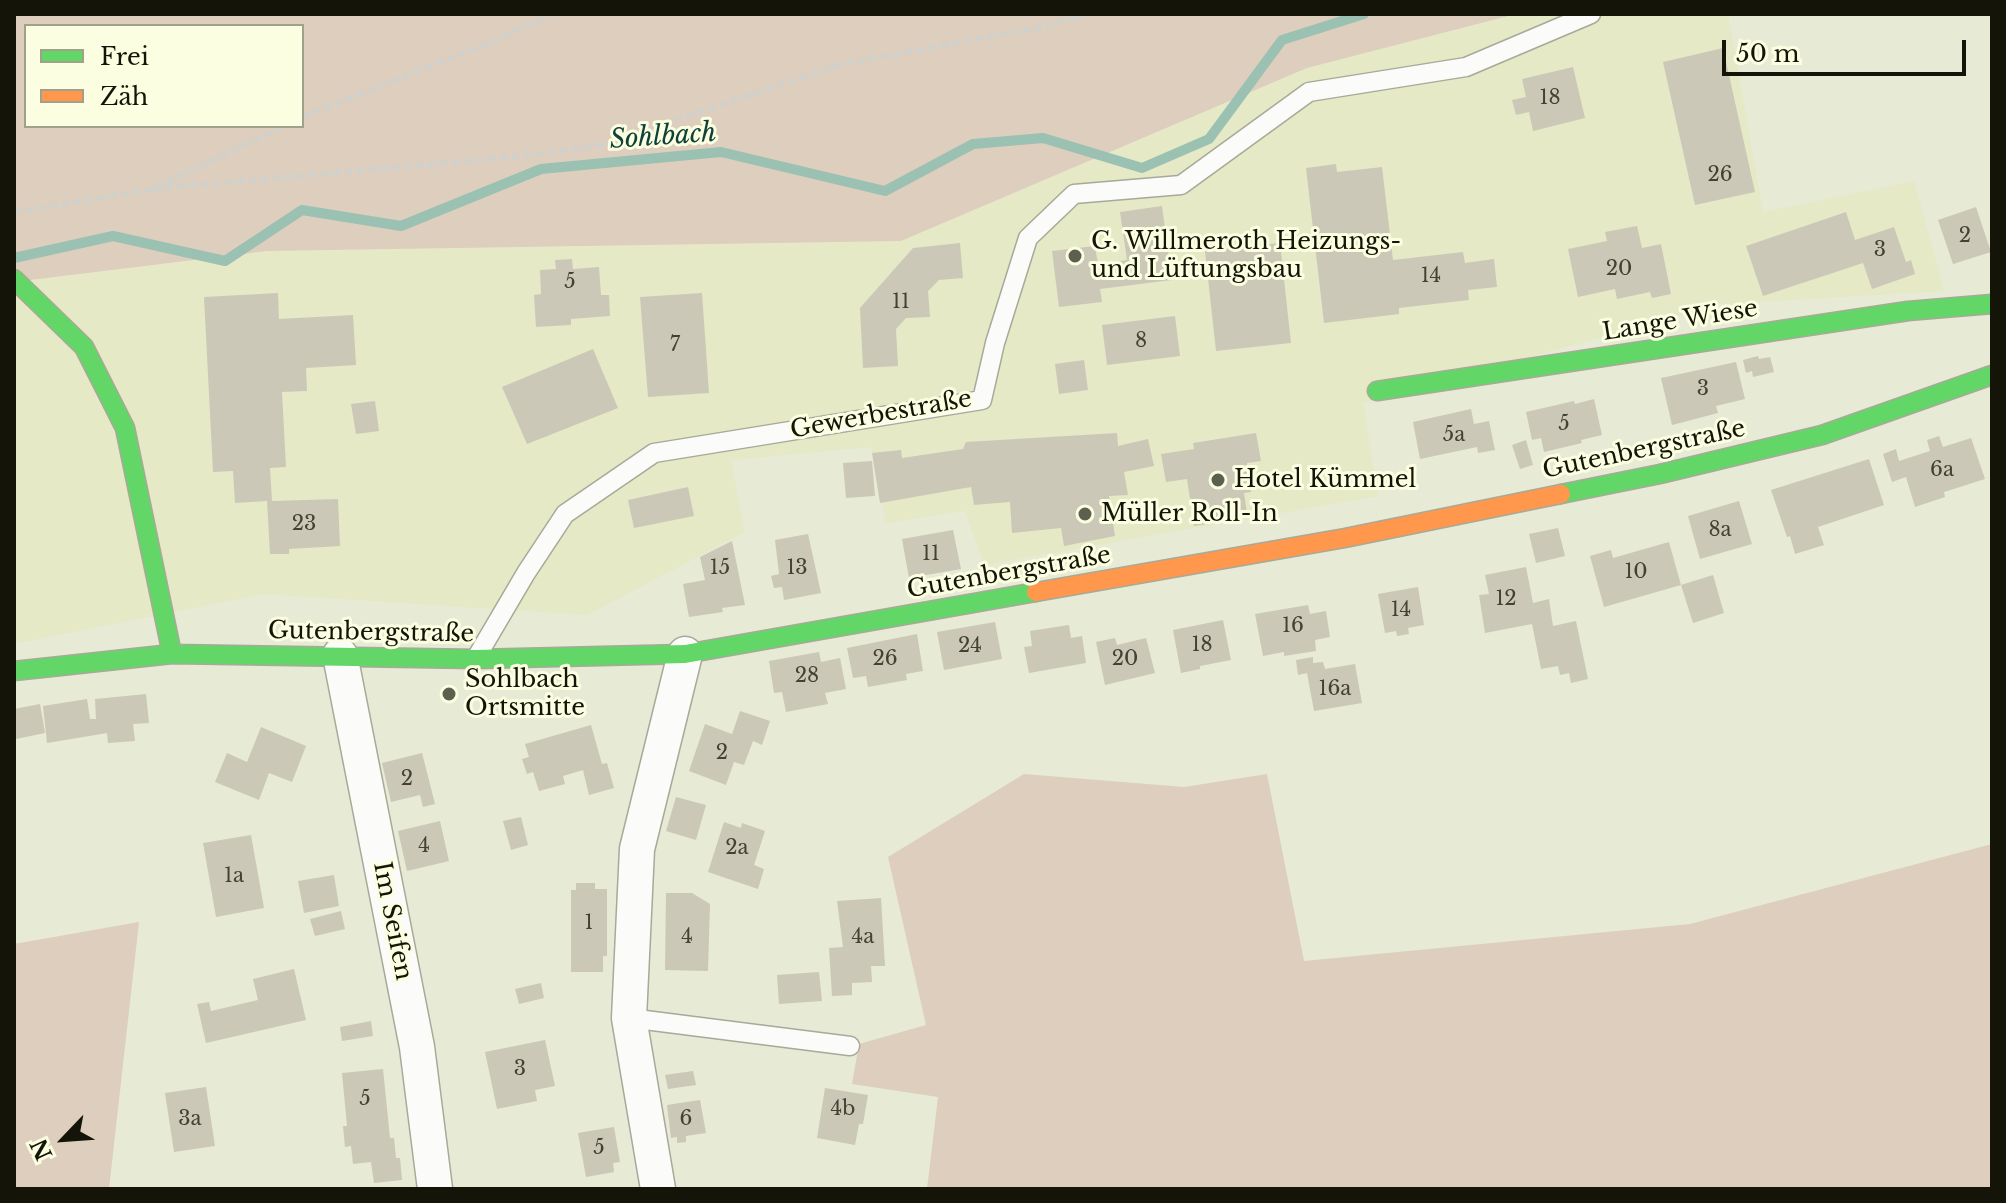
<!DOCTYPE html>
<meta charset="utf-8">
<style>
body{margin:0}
#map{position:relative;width:2006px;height:1203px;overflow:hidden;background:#e7ead4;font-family:"Libre Baskerville",serif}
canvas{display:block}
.frame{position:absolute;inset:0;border:16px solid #141508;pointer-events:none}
.legend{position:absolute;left:24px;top:24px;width:280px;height:104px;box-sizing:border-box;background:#fbfee0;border:2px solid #9fa18a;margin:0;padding:10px 14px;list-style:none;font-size:24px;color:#141508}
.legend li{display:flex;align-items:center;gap:16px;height:40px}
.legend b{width:40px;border:2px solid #9fa18a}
.north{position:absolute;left:24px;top:1099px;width:80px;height:80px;-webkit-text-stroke:6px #fbfee0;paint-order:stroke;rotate:245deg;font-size:22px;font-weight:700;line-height:32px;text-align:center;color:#141508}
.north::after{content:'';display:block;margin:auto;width:28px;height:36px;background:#141508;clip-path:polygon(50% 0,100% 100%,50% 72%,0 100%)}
.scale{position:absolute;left:1722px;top:40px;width:244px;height:36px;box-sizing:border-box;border:4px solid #141508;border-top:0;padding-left:10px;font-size:24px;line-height:28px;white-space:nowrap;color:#141508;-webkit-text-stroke:6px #fbfee0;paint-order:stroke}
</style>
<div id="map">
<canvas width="2006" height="1203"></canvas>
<div class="frame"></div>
<ul class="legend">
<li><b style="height:10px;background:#63d668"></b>Frei</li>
<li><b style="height:10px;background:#ff974d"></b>Zäh</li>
</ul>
<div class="north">N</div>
<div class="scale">50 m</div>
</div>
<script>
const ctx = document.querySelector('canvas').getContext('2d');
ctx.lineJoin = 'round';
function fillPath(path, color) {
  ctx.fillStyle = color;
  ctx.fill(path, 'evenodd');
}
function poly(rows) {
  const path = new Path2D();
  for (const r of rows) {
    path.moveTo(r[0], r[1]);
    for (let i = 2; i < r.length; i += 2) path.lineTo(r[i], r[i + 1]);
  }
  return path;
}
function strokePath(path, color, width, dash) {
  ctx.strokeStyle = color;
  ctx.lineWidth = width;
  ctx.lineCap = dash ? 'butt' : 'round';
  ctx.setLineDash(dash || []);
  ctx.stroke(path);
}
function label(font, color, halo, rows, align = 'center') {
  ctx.font = font + ' "Libre Baskerville",serif';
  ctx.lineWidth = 6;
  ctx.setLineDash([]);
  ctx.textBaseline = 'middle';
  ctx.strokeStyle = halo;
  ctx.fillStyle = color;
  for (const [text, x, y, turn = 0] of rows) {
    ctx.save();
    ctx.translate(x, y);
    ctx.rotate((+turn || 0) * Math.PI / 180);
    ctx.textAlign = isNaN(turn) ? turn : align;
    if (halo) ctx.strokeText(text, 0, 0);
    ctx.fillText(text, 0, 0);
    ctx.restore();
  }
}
const built = poly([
 [1516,14,1728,14,1763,212,1914,181,1944,291,1722,304,1363,403,1378,496,984,565,965,511,886,523,871,447,731,460,745,532,587,615,265,594,14,644,14,282,267,251,901,241,1307,68]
]);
const green = poly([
 [14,14,1516,14,1307,68,901,241,267,251,14,282],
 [26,26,302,26,302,126,26,126],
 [1024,774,1184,787,1267,774,1304,961,1690,924,1992,844,1992,1189,927,1189,938,1097,852,1084,859,1044,926,1025,888,857],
 [139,922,109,1189,14,1189,14,944]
]);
const stream = poly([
 [14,258,113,236,225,261,302,210,401,226,541,169,721,152,885,191,973,144,1043,138,1142,168,1209,139,1282,40,1364,14]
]);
const building = poly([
 [1723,48,1755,192,1695,205,1663,62],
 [1573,67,1585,118,1533,131,1529,112,1516,115,1512,100,1526,97,1522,79],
 [1336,164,1337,172,1382,167,1393,260,1463,252,1465,263,1494,259,1497,287,1468,290,1469,300,1399,308,1399,314,1324,323,1306,168],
 [1162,206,1172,280,1100,289,1102,302,1059,307,1052,251,1095,246,1098,264,1127,260,1120,212],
 [1976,207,1991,252,1953,264,1938,220],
 [1846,212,1855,240,1894,227,1906,262,1911,260,1915,274,1872,289,1863,263,1763,296,1746,246],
 [1637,226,1642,248,1661,244,1671,294,1652,298,1650,292,1617,299,1615,289,1578,297,1568,249,1607,241,1605,232],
 [960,243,963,278,939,280,928,291,930,317,906,318,896,329,898,366,863,368,860,308,913,248],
 [1280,243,1291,343,1216,351,1205,251],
 [572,259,573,269,599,267,601,295,609,295,610,316,571,319,571,325,536,327,534,295,541,294,540,270,556,269,555,260],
 [278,293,279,319,353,315,356,365,306,368,307,391,282,392,286,467,270,468,272,501,338,499,340,546,289,549,289,554,270,554,267,501,235,503,233,471,213,472,204,297],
 [702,293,709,393,648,397,640,297],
 [1175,316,1180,356,1107,365,1102,325],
 [593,349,618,408,527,444,502,387],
 [1758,356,1759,359,1770,357,1774,372,1753,377,1752,371,1746,373,1743,360],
 [1084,360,1088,390,1059,394,1055,364],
 [1736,362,1745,399,1716,406,1718,413,1672,425,1661,378],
 [1594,399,1602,435,1581,440,1582,443,1544,452,1541,438,1532,440,1526,412,1574,401,1575,404],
 [375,401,379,431,356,434,351,404],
 [1471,409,1474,424,1489,421,1495,450,1478,453,1477,447,1420,459,1413,422],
 [1117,433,1118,446,1148,439,1154,466,1124,472,1128,495,1109,496,1115,536,1064,546,1061,528,1012,533,1010,502,974,505,971,487,880,503,872,453,901,450,902,458,963,449,966,442],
 [1256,433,1261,461,1247,463,1251,492,1244,493,1247,513,1232,515,1233,520,1194,526,1187,479,1166,482,1161,454,1194,449,1193,443],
 [1939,436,1943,447,1971,438,1985,479,1944,492,1945,497,1915,507,1906,477,1892,482,1883,454,1896,449,1899,461,1930,451,1927,440],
 [1526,440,1533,465,1520,469,1512,445],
 [1869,459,1884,505,1818,527,1824,545,1795,554,1790,536,1787,537,1771,490],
 [872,461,875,496,846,498,843,463],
 [688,487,694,516,634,528,628,500],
 [1739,501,1752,544,1700,559,1688,516],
 [1558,528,1565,556,1536,563,1529,534],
 [953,530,961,569,909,578,902,539],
 [808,534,821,593,784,600,782,587,774,588,771,576,779,574,775,540],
 [732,541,745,605,722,608,723,612,689,617,683,584,705,580,700,557],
 [1669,542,1681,585,1604,607,1590,556,1611,550,1613,558],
 [1526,567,1533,603,1549,599,1553,626,1576,621,1588,679,1571,683,1569,673,1560,675,1558,666,1541,669,1532,624,1485,633,1479,595,1489,594,1485,575],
 [1713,575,1724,613,1693,623,1681,585],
 [1418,587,1424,625,1408,628,1409,634,1397,636,1396,631,1385,633,1378,594],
 [1308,605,1310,614,1326,611,1330,637,1315,640,1316,651,1284,656,1284,652,1263,656,1255,614],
 [1223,620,1231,660,1200,666,1200,669,1181,673,1173,630],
 [995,622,1002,659,944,670,937,632],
 [1069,625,1071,638,1082,636,1086,663,1029,673,1024,647,1032,646,1030,631],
 [917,634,923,671,906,674,907,680,868,687,866,676,853,678,847,648],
 [1115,638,1117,645,1146,638,1155,673,1105,685,1096,642],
 [819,652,821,662,840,658,846,689,825,693,828,704,786,712,782,692,774,693,769,661],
 [1313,657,1313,663,1323,662,1325,669,1355,664,1362,703,1314,711,1307,673,1298,675,1296,660],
 [146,694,149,723,133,724,135,741,108,743,107,733,47,743,43,706,87,699,90,719,96,719,95,699],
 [40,704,45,733,16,739,14,709],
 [740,711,770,721,762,745,753,741,744,765,734,762,726,785,689,771,705,724,732,734],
 [591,725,602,764,607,763,614,788,589,795,583,770,563,776,565,784,539,791,533,772,527,774,522,759,529,757,525,744],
 [261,727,306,746,292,782,269,773,259,800,215,782,227,753,247,762],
 [422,753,435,804,423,807,420,795,391,802,382,763],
 [676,797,706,805,696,840,666,831],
 [521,817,528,845,511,850,503,821],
 [440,821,449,861,407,871,398,831],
 [724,822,741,828,742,823,765,831,754,865,764,869,758,889,708,872],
 [251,835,264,908,216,917,203,843],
 [334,875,339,906,304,913,298,881],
 [576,883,595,883,595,889,607,889,607,956,603,956,603,972,571,972,571,890,576,890],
 [666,893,692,893,710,904,708,971,665,970],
 [881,898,885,966,871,966,872,982,852,983,852,995,832,996,829,948,843,947,837,901],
 [341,911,345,929,315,936,310,919],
 [294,969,306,1020,206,1043,197,1004,209,1002,211,1011,258,1000,253,979],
 [819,972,822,1001,779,1004,777,975],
 [541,983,544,998,519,1004,515,989],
 [371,1021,373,1036,342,1041,340,1027],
 [545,1040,555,1086,535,1090,537,1101,497,1109,485,1052],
 [383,1069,390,1138,394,1138,396,1158,400,1158,402,1180,374,1183,371,1162,353,1164,351,1146,345,1147,343,1126,347,1126,342,1073],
 [693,1071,696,1085,668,1089,665,1075],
 [206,1087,215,1146,174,1152,165,1093],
 [825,1088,868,1095,863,1124,859,1124,855,1145,817,1138],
 [700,1100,706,1133,686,1136,686,1142,677,1143,677,1137,671,1138,667,1105],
 [614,1127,620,1162,613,1163,614,1172,586,1177,578,1133]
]);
const path = poly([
 [302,117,489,43,552,14],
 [153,189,533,155,597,146,842,64,1037,28,1088,14],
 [14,212,153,189,284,126]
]);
const lane = poly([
 [476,658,526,573,565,514,654,453,982,400,995,343,1028,238,1074,194,1181,185,1309,92,1466,67,1591,14],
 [629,1018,850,1046]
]);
const street = poly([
 [340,655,417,1047,435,1189],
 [658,1189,629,1018,637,849,685,654]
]);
const fast = poly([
 [14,279,84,347,125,428,172,654],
 [1377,391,1908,311,1992,304],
 [1561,494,1660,474,1822,435,1992,375],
 [14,671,172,654,476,659,685,654,1036,592]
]);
const slow = poly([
 [1036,592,1345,538,1561,494]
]);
const markers = [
 [1075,256,8,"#5e604f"],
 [1218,480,8,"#5e604f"],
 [1085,514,8,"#5e604f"],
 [449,694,8,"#5e604f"]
];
const numberNames = [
 ["18",1550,98],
 ["26",1720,175],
 ["2",1965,236],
 ["3",1880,250],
 ["20",1619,269],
 ["14",1431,276],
 ["5",570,282],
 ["11",901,302],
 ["8",1141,341],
 ["7",675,345],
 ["3",1703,389],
 ["5",1564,424],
 ["5a",1454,435],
 ["6a",1942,470],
 ["23",304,524],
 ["8a",1720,530],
 ["11",931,554],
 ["15",720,568],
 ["13",797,568],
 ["10",1636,572],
 ["12",1506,599],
 ["14",1401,610],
 ["16",1293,626],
 ["18",1202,645],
 ["24",970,646],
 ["26",885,659],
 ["20",1125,659],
 ["28",807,676],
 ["16a",1335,689],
 ["2",722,753],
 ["2",407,779],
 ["4",424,846],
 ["2a",737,848],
 ["1a",234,876],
 ["1",589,923],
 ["4",687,937],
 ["4a",863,937],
 ["3",520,1069],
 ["5",365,1099],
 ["4b",843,1109],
 ["3a",190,1119],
 ["6",686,1119],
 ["5",599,1148]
];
const poiNames = [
 ["G. Willmeroth Heizungs-",1091,242],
 ["und Lüftungsbau",1091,270],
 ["Hotel Kümmel",1234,480],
 ["Müller Roll-In",1101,514],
 ["Sohlbach",465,680],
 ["Ortsmitte",465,708]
];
const streetNames = [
 ["Lange Wiese",1680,321,-9],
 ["Gewerbestraße",881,415,-10],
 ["Gutenbergstraße",1644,450,-12],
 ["Gutenbergstraße",1009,573,-10],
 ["Gutenbergstraße",371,633,1],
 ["Im Seifen",392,921,79]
];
const waterNames = [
 ["Sohlbach",663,137,-4]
];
fillPath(built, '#e5e9c6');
fillPath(green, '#ddcebd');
strokePath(stream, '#9bc1b3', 10);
fillPath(building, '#cbc8b8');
strokePath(lane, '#a7a999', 21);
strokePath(street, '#a7a999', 37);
strokePath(fast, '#a7a999', 21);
strokePath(slow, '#a7a999', 21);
strokePath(path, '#d1d1cc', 5, [8, 4]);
strokePath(lane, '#fbfcf9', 18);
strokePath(street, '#fbfcf9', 34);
strokePath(fast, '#63d668', 18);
strokePath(slow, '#ff974d', 18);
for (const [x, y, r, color] of markers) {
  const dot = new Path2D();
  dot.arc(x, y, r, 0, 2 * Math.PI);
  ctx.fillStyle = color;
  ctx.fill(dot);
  strokePath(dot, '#fbfee0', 3);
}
label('20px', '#424234', null, numberNames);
label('24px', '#141508', '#fbfee0', poiNames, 'left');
label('24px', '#141508', '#fbfee0', streetNames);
label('italic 26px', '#0f413a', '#fbfee0', waterNames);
</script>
